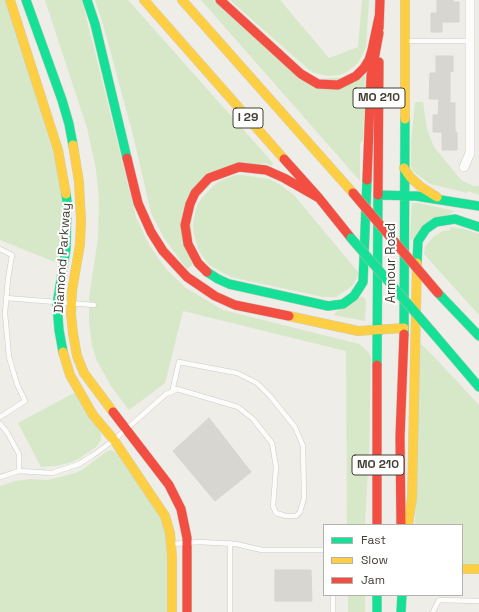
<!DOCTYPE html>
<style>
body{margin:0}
#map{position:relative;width:479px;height:612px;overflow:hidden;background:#eeede7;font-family:"Space Grotesk",sans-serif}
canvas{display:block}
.legend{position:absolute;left:323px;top:524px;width:140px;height:72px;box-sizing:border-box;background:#fff;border:1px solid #b4b2ae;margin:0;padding:5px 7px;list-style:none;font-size:12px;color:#433f34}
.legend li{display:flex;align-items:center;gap:8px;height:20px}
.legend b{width:20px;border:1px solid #b4b2ae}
</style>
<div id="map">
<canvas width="479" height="612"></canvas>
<ul class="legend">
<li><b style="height:5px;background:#16e098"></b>Fast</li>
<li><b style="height:5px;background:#ffcf43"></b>Slow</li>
<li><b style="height:5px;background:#f24e42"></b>Jam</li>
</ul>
</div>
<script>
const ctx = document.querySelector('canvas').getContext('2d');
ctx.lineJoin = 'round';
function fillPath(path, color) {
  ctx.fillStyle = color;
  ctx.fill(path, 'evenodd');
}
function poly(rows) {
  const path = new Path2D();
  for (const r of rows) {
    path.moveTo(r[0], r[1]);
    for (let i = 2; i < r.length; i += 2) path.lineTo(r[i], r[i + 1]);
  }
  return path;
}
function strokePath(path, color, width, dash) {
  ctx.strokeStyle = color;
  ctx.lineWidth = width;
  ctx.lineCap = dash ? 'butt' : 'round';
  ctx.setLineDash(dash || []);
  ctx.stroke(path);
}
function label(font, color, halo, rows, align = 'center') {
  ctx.font = font + ' "Space Grotesk",sans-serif';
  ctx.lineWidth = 4;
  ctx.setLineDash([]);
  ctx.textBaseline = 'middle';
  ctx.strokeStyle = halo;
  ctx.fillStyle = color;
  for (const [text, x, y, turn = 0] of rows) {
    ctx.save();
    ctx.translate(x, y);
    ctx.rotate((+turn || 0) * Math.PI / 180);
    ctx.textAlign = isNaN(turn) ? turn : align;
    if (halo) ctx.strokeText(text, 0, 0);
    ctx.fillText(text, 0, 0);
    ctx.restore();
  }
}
const green = poly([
 [0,0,6,0,63,185,60,264,0,240],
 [45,0,82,0,136,217,149,245,166,269,186,288,223,310,359,344,363,347,369,353,371,358,369,451,365,525,347,525,346,351,183,311,165,383,129,410,111,386,97,361,92,346,89,320,89,298,98,238,99,200,96,169,87,128],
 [95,0,128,0,273,163,272,166,264,163,191,190,192,265,187,269,164,238,151,213,133,135,103,24],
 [201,0,213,0,300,80,365,76,363,139,360,144,360,181],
 [230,0,280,0,329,58,358,47,362,0,369,0,366,46,364,52,358,63,347,72,340,75,328,76,314,73,308,69],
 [415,102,423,102,427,129,434,147,461,180,473,186,479,186,479,195,468,191,467,193,430,184,413,171,411,165,411,141],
 [236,175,243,175,269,179,279,184,294,195,358,272,357,278,352,286,336,297,323,297,231,277,209,265,199,251,194,235,193,224,197,205,203,197,214,185,222,180],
 [412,203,419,203,454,211,410,240],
 [450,227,464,229,479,234,479,315,424,254,425,247,434,236,443,231,450,230],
 [362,296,366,300,365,321,334,315,336,312],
 [420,343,439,362,479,405,479,564,462,564,462,525,415,525],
 [74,393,101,433,101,440,96,447,80,458,72,462,56,466,41,467,18,423],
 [110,450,116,452,165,522,170,612,0,612,0,486,16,481,30,479,48,480,75,473,82,470,106,452],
 [348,595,365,595,365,612,348,612]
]);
const building = poly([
 [437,0,453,0,453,2,459,2,459,22,442,22,442,32,431,32,431,13,437,13,437,0],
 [436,56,453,56,453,72,450,71,450,103,455,103,455,132,457,132,457,150,442,150,442,132,433,132,433,115,438,115,439,99,429,99,430,73,436,73,436,56],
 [209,418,251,472,215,501,173,451,209,418],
 [275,570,311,570,312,601,275,601,275,570]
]);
const lane = poly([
 [407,41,469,41],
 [0,249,12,255,8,279,5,313,9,357,17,384,25,401,0,417],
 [6,298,94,305],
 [0,424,7,432,19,454,19,471],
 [0,477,19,471,52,473,79,464,92,456,114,440,166,394,172,392,177,389,238,407,253,419,272,443,276,467,273,506,276,513,286,516,296,516,300,512,304,498,303,446,295,427,270,396,257,383,237,373,179,362,172,392],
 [172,544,199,542,236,544,262,550,324,550],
 [230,612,230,543],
 [333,612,333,595],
 [433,612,439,600,479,601]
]);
const street = poly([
 [464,167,470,153,470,0]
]);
const fast = poly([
 [26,0,62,100,69,124,73,145],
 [87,0,95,24,127,158],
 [417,263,418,241,426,229,436,222,455,219,479,227],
 [207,272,218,279,229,284,328,306,343,304,354,296,363,282,367,180],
 [438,293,479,336],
 [433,333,479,387],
 [404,334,405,119],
 [63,352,59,330,57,304,66,249,67,201,66,194],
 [377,365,378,195,416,196,479,206],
 [377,595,377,612],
 [401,612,402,595]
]);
const slow = poly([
 [10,0,58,150,66,194],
 [144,0,284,159],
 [182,0,353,193],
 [405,119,405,0],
 [73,145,79,182,81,221,80,244,72,291,71,314,73,333,77,356,84,373,113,412],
 [404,168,410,177,421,187,437,197],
 [289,316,358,331,404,328],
 [63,352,70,375,93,415,114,440,165,516,170,533,172,557,172,612],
 [408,525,412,498,417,263],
 [462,569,479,569]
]);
const jam = poly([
 [220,0,301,74,318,84,338,85,356,76,364,68,369,60,372,50,379,17],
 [379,28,380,0],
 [127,158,138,203,151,232,163,251,187,277,215,296,235,305,289,316],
 [284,159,319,198,351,238],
 [367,180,371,76,379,33],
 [378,195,379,62],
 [207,272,198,263,188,244,185,225,190,204,195,193,209,178,239,167,266,170,284,178,319,198],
 [113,412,169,485,181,509,187,538,187,612],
 [377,525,377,365],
 [401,525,400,437,404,334]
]);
const fastBridge = poly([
 [351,238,433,333]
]);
const jamBridge = poly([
 [353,193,438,293]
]);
const shields = [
 [379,98,52],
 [248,118,30],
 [378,465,52]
];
const shieldNames = [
 ["MO 210",379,98],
 ["I 29",248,118],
 ["MO 210",378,465]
];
const streetNames = [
 ["Diamond Parkway",63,258,-86],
 ["Armour Road",391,263,-90]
];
fillPath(green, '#d6e8c8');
fillPath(building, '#d7d6d0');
strokePath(building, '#d6d4cd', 1);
strokePath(lane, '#cccbc5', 5.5);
strokePath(street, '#cccbc5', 10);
strokePath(fast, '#cccbbe', 10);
strokePath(slow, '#cccbbe', 10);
strokePath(jam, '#cccbbe', 10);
strokePath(lane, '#fcfcfb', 4.5);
strokePath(street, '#fcfcfb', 9);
strokePath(fast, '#16e098', 9);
strokePath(slow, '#ffcf43', 9);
strokePath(jam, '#f24e42', 9);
strokePath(fastBridge, '#c4bea4', 10, []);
strokePath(jamBridge, '#c4bea4', 10, []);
strokePath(fastBridge, '#16e098', 9);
strokePath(jamBridge, '#f24e42', 9);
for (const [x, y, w] of shields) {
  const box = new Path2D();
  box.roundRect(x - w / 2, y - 10, w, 20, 3);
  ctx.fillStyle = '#fff';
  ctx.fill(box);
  strokePath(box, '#433f34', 1);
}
label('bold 12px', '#433f34', null, shieldNames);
label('13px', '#433f34', '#fff', streetNames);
</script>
